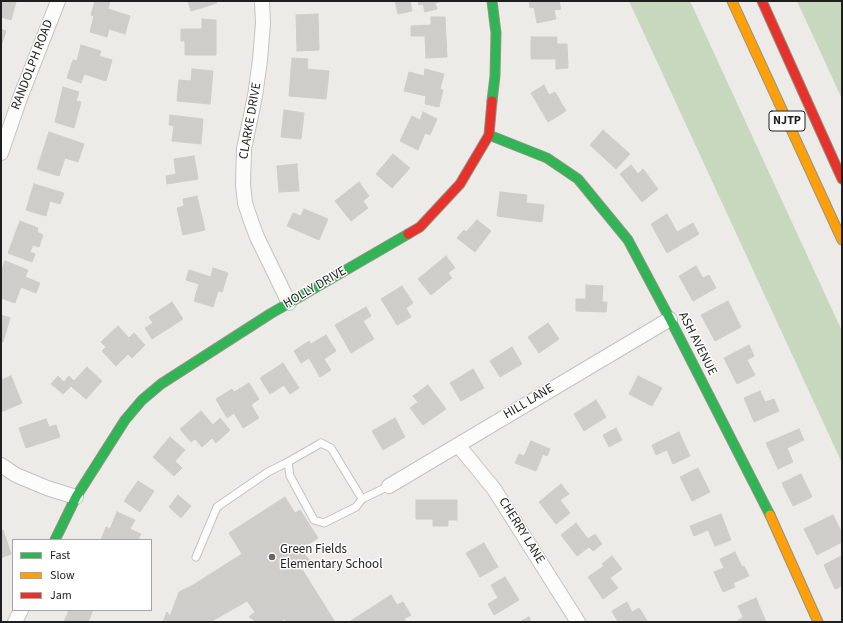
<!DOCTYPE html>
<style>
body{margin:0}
#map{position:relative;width:843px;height:623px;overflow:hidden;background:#ecebe7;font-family:"Source Sans 3",sans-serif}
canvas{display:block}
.frame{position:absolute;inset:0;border:2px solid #1e1e1e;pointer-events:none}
.legend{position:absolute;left:12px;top:539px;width:140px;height:72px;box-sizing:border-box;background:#fff;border:1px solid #a5a5a5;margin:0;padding:5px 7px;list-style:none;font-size:12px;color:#1e1e1e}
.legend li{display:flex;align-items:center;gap:8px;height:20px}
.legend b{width:20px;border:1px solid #a5a5a5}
</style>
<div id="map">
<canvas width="843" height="623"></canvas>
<div class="frame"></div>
<ul class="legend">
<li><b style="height:5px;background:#30b455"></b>Fast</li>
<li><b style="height:5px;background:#ff9f0a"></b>Slow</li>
<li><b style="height:5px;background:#e5322d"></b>Jam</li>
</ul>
</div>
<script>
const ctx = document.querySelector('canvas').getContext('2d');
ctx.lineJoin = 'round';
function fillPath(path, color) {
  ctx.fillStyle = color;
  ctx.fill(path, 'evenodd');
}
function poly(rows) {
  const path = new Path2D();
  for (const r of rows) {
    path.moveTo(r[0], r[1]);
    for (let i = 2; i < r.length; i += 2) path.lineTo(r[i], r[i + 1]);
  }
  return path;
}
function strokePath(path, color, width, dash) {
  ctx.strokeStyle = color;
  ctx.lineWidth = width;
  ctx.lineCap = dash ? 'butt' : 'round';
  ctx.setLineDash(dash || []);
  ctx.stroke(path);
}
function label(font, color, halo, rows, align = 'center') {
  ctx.font = font + ' "Source Sans 3",sans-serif';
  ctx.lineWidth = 3;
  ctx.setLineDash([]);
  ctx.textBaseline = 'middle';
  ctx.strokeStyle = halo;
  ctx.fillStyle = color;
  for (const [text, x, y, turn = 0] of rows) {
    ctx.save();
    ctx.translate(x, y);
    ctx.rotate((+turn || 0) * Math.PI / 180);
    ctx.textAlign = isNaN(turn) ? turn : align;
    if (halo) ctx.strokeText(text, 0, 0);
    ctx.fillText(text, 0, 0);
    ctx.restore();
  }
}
const forest = poly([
 [629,1,690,1,842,331,842,463],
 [797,1,842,1,842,99]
]);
const building = poly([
 [1,1,16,2,11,20,1,17,1,1],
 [95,1,110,1,108,9,130,16,125,34,109,29,107,37,90,32,94,16,91,15,95,1],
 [188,1,216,1,217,3,191,11,188,1],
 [395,1,410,1,412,11,398,14,395,1],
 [418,1,442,1,435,3,437,9,425,12,423,4,419,5,418,1],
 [529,1,559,1,561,9,554,10,556,19,537,23,534,7,530,8,529,1],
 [318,14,319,50,297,51,296,15,318,14],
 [431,17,445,17,447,57,426,58,425,36,411,36,411,26,431,25,431,17],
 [202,19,216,20,216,55,185,55,185,41,181,41,181,29,202,29,202,19],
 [1,29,6,31,1,46,1,29],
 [531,37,557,37,557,44,567,44,568,68,556,69,556,59,531,59,531,37],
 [81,45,101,51,99,56,112,60,106,81,84,74,81,83,67,78,73,60,77,61,81,45],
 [292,58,308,59,307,69,329,71,326,99,289,96,292,58],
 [192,69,213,71,210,104,177,101,179,80,191,81,192,69],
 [425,69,444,74,440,89,443,90,439,107,425,104,426,96,404,91,409,72,424,76,425,69],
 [544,85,549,95,555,92,566,111,548,122,531,93,544,85],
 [63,87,79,92,76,101,81,102,74,128,55,122,63,87],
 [284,110,304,113,301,139,281,137,284,110],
 [423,112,437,119,430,135,425,133,418,150,400,141,412,116,420,120,423,112],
 [170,115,203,119,201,144,172,141,174,126,169,125,170,115],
 [603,130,630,154,616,169,590,145,603,130],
 [49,132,84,144,78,162,65,158,59,176,37,169,49,132],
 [393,154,410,168,392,188,376,174,393,154],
 [194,156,198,179,167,184,166,176,176,174,174,159,194,156],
 [297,164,299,191,279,192,277,166,297,164],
 [631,165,638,174,643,169,658,189,642,202,620,174,631,165],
 [359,182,369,196,363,201,368,208,351,221,335,201,359,182],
 [34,184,64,193,60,204,50,201,46,216,26,210,34,184],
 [500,192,527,195,526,203,544,205,542,222,497,216,500,192],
 [197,196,205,230,183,235,177,208,184,206,183,199,197,196],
 [304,209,328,219,319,240,287,226,293,213,301,216,304,209],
 [667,214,677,232,693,223,699,234,667,253,651,224,667,214],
 [477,220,491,231,475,252,457,238,464,230,466,232,477,220],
 [20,221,38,228,37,232,43,235,39,247,33,245,30,252,35,254,32,262,8,253,20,221],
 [446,256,455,268,448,273,452,278,431,295,418,279,446,256],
 [5,261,28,270,25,277,40,283,36,293,21,287,15,303,1,298,1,272,5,261],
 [696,266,703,278,709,275,716,288,693,301,679,276,696,266],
 [213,268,228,273,222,292,218,291,213,307,194,301,199,284,186,280,189,270,211,277,213,268],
 [586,285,603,286,602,302,607,302,606,312,576,311,576,299,586,299,586,285],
 [402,286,413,303,406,308,411,317,397,325,381,299,402,286],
 [728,301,741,327,715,341,701,315,728,301],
 [172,302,183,319,152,339,145,328,153,323,149,317,172,302],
 [366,307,371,316,363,321,374,339,351,353,335,325,366,307],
 [1,315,10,318,3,342,1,341,1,315],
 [548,323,559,339,539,353,528,337,548,323],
 [118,326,129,338,134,333,145,345,132,358,128,354,116,366,102,351,106,347,101,342,118,326],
 [326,335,336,351,324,359,331,370,320,377,309,358,301,363,294,351,309,341,311,344,326,335],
 [749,345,754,356,747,360,755,375,737,384,724,358,749,345],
 [512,347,522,364,500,377,490,361,512,347],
 [283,363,299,388,290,394,284,385,270,394,260,378,283,363],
 [87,367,102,381,86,399,71,386,63,394,51,384,58,376,64,382,69,376,74,381,87,367],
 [473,369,484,388,461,401,450,383,473,369],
 [11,376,22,403,1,412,1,380,11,376],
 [638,376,662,388,652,406,629,394,638,376],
 [249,383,259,399,251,405,259,418,243,428,234,413,227,418,216,399,232,389,234,392,249,383],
 [428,385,446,409,423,425,410,408,418,402,413,396,428,385],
 [760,391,765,402,774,399,779,411,754,422,744,398,760,391],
 [596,400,606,417,584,431,574,414,596,400],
 [201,411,213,425,220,418,230,430,216,443,212,438,202,447,195,439,191,442,180,429,201,411],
 [395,418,405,437,383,450,372,431,395,418],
 [46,419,49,427,56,425,60,437,26,448,19,428,46,419],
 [616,428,622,440,609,447,603,435,616,428],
 [799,429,804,440,787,448,793,462,778,469,766,443,799,429],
 [679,432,690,456,673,464,667,450,656,455,652,445,679,432],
 [170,437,185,450,175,461,182,468,174,476,153,457,170,437],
 [531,441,550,449,547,456,543,454,536,471,515,463,519,454,524,456,531,441],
 [698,468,710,492,692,501,680,477,698,468],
 [801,474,812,497,793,506,782,483,801,474],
 [138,481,154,491,140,512,124,501,138,481],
 [561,484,569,494,560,500,570,513,556,524,539,502,561,484],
 [178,495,191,506,181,518,169,507,178,495],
 [285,497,295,513,300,510,318,538,301,549,309,560,300,566,335,622,286,622,285,619,280,622,257,622,249,617,255,612,247,601,214,620,213,622,163,622,167,612,170,616,179,592,193,585,242,554,229,533,285,497],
 [416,500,457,500,457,520,448,520,448,526,433,526,433,519,416,519,416,500],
 [117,512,135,520,130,529,141,534,138,540,101,540,106,527,110,529,117,512],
 [721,514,731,540,715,546,708,530,694,536,690,526,721,514],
 [833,515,842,533,842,542,817,555,804,529,833,515],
 [576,523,588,539,595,534,602,544,593,551,589,547,577,556,561,535,576,523],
 [3,530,11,554,1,558,1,531,3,530],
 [484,543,498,567,480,577,466,553,484,543],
 [735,552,742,567,744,566,749,576,733,583,735,587,723,592,714,572,724,568,720,559,735,552],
 [612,556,622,569,610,578,618,588,603,599,588,577,604,566,602,564,612,556],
 [841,556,842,586,835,589,824,565,841,556],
 [505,577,519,600,494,615,488,604,498,598,491,585,505,577],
 [391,595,397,605,403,602,411,615,404,619,407,622,349,622,391,595],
 [756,598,766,622,736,622,743,617,738,606,756,598],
 [627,602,632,612,639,608,648,622,618,622,612,611,627,602],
 [69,610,93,610,88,622,64,622,69,610],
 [529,617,531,622,520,622,529,617]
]);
const lane = poly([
 [321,443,331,448,362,499,356,507,324,523,314,520,290,476,288,462,321,443],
 [362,499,389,486],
 [196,557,217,507,268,472,288,462]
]);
const street = poly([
 [262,1,263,23,260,60,255,96,244,149,243,185,245,203,251,221,257,237,289,303],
 [1,153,20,98,58,1],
 [458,445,494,489,578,622],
 [1,465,16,475,47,488,76,497],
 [389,486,670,319],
 [15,622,21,610]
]);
const fast = poly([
 [492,1,496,33,495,76,492,101],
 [489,135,547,158,578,179,628,240,670,319,770,515],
 [55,540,76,497,125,420,142,400,161,384,270,314,408,234]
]);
const slow = poly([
 [732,1,842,240],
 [770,515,818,622]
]);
const jam = poly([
 [762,1,842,179],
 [408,234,420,227,460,184,489,135,492,101]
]);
const markers = [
 [272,557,4,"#666664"]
];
const shields = [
 [787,121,36]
];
const shieldNames = [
 ["NJTP",787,121]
];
const streetNames = [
 ["RANDOLPH ROAD",33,65,-69],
 ["CLARKE DRIVE",251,121,-80],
 ["HOLLY DRIVE",315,288,-30],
 ["ASH AVENUE",697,344,63],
 ["HILL LANE",529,402,-31],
 ["CHERRY LANE",521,531,58]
];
const poiNames = [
 ["Green Fields",280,550],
 ["Elementary School",280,565]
];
fillPath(forest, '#c7d8bf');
fillPath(building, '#cfcdca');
strokePath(building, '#cfcdc9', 1);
strokePath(lane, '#c3c3c1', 9);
strokePath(street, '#c3c3c1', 16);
strokePath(fast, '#919481', 11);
strokePath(slow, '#919481', 11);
strokePath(jam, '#919481', 11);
strokePath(lane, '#fcfcfb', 7);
strokePath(street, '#fcfcfb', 14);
strokePath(fast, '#30b455', 9);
strokePath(slow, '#ff9f0a', 9);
strokePath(jam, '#e5322d', 9);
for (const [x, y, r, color] of markers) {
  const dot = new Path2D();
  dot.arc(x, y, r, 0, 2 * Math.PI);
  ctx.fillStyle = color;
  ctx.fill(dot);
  strokePath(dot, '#fff', 1.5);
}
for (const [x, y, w] of shields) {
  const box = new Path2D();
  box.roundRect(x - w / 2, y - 10, w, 20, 3);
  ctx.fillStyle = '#fff';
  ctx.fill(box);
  strokePath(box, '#1e1e1e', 1);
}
label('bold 12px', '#1e1e1e', null, shieldNames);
label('13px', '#1e1e1e', '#fff', streetNames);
label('13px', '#1e1e1e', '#fff', poiNames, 'left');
</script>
